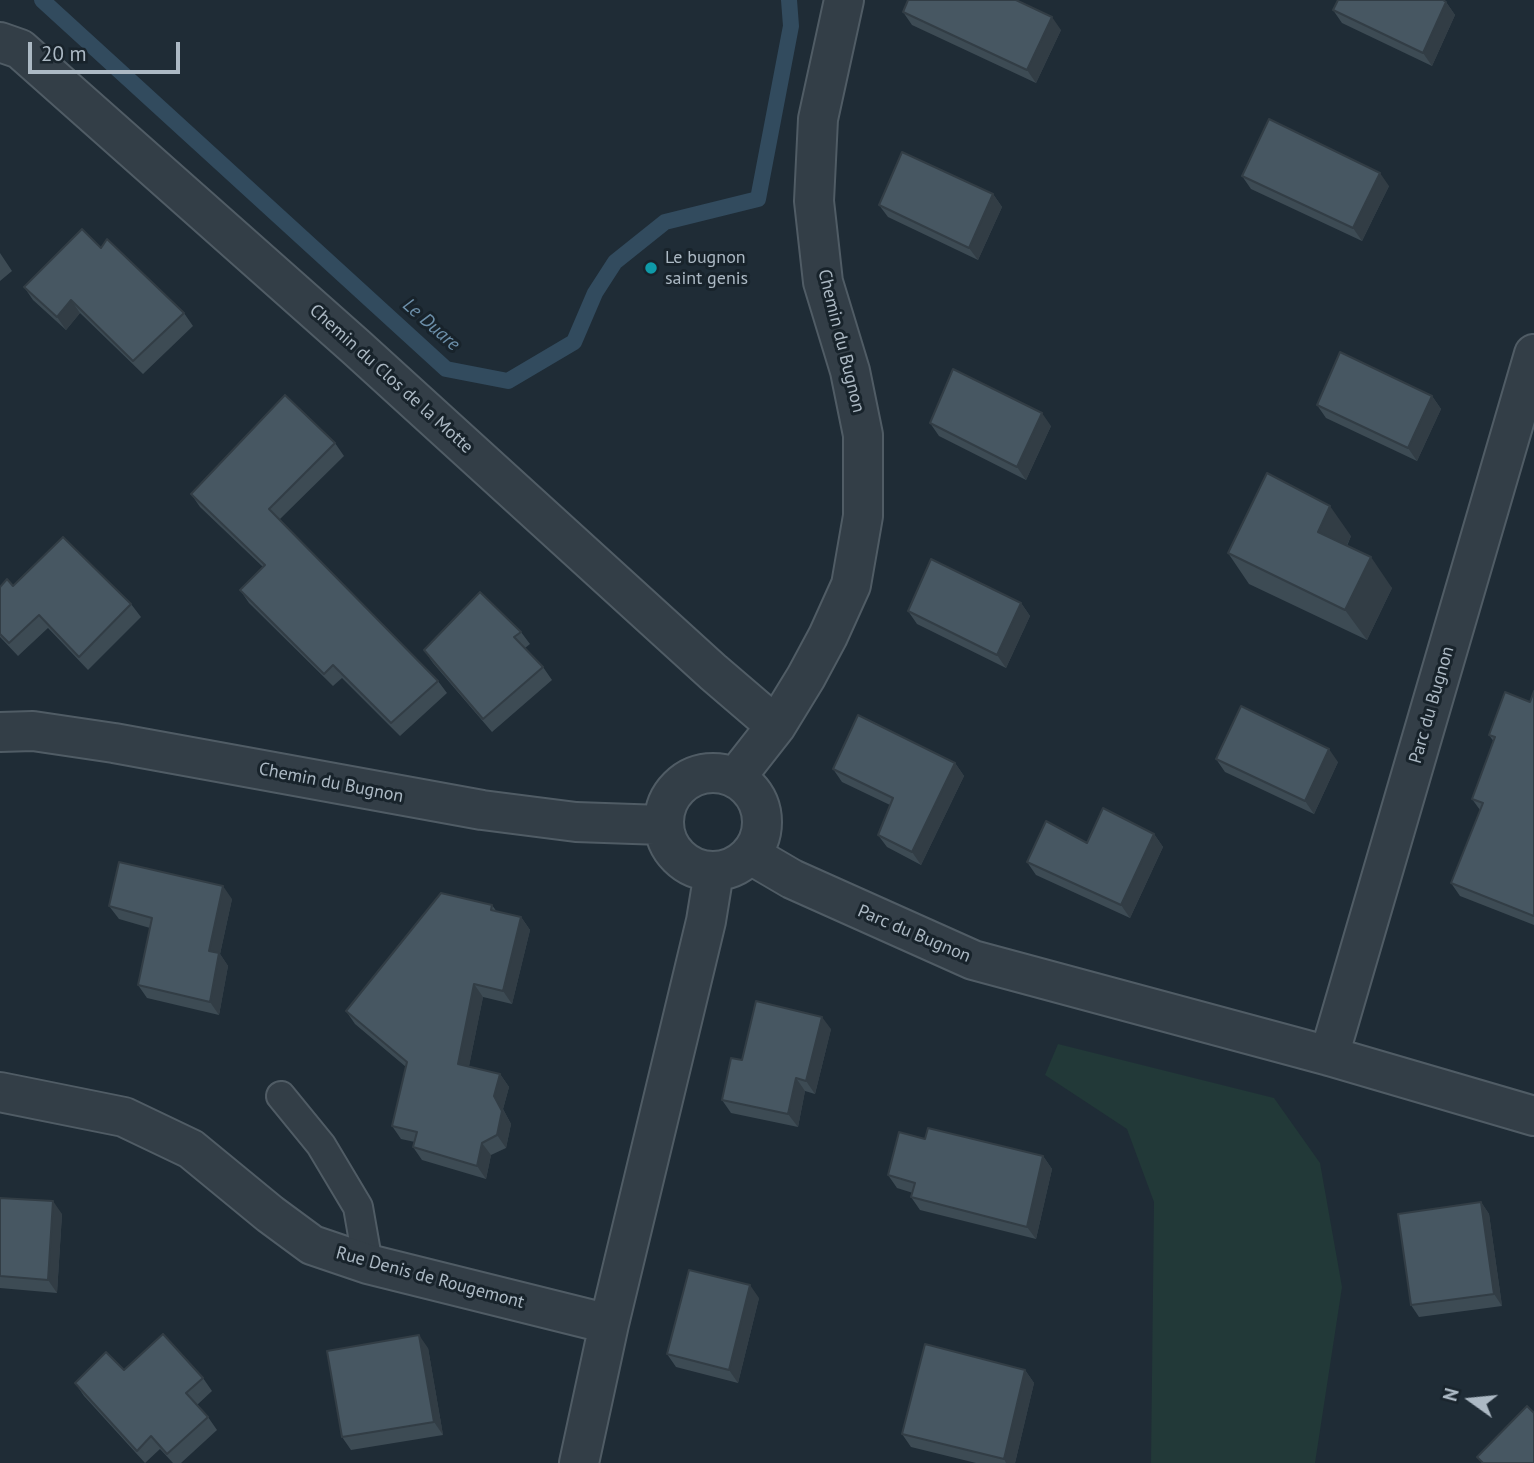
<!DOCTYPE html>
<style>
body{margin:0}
#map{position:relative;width:1534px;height:1463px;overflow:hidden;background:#1f2c36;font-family:"PT Sans",sans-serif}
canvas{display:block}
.north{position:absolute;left:1436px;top:1365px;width:70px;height:70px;-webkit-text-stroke:5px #18232b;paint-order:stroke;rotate:285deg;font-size:19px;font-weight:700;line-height:28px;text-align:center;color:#acb9c4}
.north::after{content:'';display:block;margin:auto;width:24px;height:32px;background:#acb9c4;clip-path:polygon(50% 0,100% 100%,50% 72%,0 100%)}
.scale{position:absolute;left:28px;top:42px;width:152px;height:32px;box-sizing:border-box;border:4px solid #acb9c4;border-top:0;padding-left:9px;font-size:21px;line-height:24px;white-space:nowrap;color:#acb9c4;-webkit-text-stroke:5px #18232b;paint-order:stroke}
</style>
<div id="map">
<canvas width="1534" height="1463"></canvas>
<div class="north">N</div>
<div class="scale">20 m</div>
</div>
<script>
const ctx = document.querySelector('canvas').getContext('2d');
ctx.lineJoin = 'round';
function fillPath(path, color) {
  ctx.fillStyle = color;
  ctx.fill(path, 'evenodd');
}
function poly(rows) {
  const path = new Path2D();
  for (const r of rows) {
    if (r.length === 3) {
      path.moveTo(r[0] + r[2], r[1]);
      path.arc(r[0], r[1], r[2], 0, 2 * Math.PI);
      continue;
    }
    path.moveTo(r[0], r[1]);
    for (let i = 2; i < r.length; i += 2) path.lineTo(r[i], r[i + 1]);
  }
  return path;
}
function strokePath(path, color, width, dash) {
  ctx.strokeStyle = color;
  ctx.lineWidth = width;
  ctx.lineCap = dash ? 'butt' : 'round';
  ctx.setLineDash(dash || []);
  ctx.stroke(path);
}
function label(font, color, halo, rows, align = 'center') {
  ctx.font = font + ' "PT Sans",sans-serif';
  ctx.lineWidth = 6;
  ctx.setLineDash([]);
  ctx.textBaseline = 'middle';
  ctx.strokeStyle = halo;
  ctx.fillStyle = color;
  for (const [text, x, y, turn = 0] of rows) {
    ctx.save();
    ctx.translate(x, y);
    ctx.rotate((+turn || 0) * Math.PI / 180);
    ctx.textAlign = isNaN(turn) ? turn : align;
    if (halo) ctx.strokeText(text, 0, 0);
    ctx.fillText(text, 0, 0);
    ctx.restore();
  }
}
const green = poly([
 [1058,1044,1274,1098,1320,1163,1342,1287,1315,1463,1151,1463,1154,1202,1127,1129,1045,1075]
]);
const stream = poly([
 [42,0,446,369,508,381,574,342,595,293,615,262,665,222,758,199,791,26,789,0]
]);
const service = poly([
 [281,1096,321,1145,358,1207,368,1264]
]);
const minor = poly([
 [0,42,20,49,356,347,713,672,776,726],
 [0,732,33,731,114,743,482,810,576,822,662,825],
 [713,822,49],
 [736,777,776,726,806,677,828,636,851,585,863,516,863,435,850,371,823,282,814,201,818,119,844,0],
 [751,855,792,879,973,960,1329,1056,1534,1116],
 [1329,1056,1534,354],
 [0,1092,124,1117,191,1149,270,1214,312,1245,368,1264,609,1324],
 [579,1463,609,1324,706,921,714,872]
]);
const wall = poly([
 [1446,2,1455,15,1432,66,1342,23,1333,10],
 [903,12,1061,30,1036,83,912,25],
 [1242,176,1389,186,1362,241,1251,189],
 [993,194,1002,207,978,260,888,217,879,205],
 [101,248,184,313,193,326,143,374,80,313,66,330,33,300,24,287],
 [0,253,12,271,0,281],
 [1432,396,1441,409,1417,461,1326,418,1317,405],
 [930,423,1051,426,1026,480,939,436],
 [335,443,344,456,279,520,438,681,447,693,400,736,342,678,333,686,249,603,240,590,263,567,200,507,191,494],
 [1351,536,1347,546,1392,588,1367,640,1249,584,1228,553],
 [13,586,131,604,141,617,88,670,48,628,18,656,0,637,0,587],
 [1021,603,1030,616,1006,668,917,624,908,611],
 [521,632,530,644,525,648,543,667,552,680,492,732,433,663,424,650],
 [1534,691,1534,925,1460,896,1451,883,1480,810,1472,799,1494,742,1489,735,1530,702],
 [1216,759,1338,762,1314,814,1225,772],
 [955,763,964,776,921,865,887,847,878,835,890,805,842,782,833,769],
 [1154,834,1163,847,1130,918,1036,875,1027,862,1087,843],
 [232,899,220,954,228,966,219,1015,147,998,138,985,150,928,119,919,109,906],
 [492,905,497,912,521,917,530,930,512,1004,483,997,469,1066,500,1074,509,1087,503,1109,511,1124,506,1148,491,1155,486,1179,422,1160,413,1147,415,1142,401,1139,392,1126,406,1067,355,1024,346,1011],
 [831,1029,815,1094,805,1091,798,1127,731,1113,722,1100,742,1060],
 [925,1139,1043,1156,1052,1169,1036,1239,920,1210,911,1197,913,1193,897,1188,888,1175],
 [0,1198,62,1214,57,1293,0,1288],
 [1481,1202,1489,1214,1502,1306,1419,1317,1411,1305],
 [759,1298,738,1383,676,1367,667,1354],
 [428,1348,443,1435,351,1450,342,1437],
 [124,1370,203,1378,212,1391,197,1405,208,1417,217,1430,181,1463,173,1463,160,1449,145,1463,84,1396,75,1383],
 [1025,1370,1034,1383,1015,1463,976,1463,911,1447,902,1434]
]);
const shadedWall = poly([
 [1446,2,1455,15,1432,66,1423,53],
 [1052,17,1061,30,1036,83,1027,70],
 [1380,173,1389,186,1362,241,1353,228],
 [993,194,1002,207,978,260,969,248],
 [71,300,80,313,66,330,57,317],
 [1432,396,1441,409,1417,461,1408,448],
 [1042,413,1051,426,1026,480,1017,467],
 [1330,506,1351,536,1339,562,1318,532],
 [1371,557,1392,588,1367,640,1345,610],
 [1021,603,1030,616,1006,668,997,655],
 [1329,749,1338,762,1314,814,1305,801],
 [955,763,964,776,921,865,912,852],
 [1154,834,1163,847,1130,918,1121,905],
 [223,886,232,899,220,954,228,966,219,1015,210,1002,209,951],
 [521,917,530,930,512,1004,503,991],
 [474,984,483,997,467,1076,458,1064],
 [822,1017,831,1029,815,1094,806,1081],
 [500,1074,509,1087,503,1109,511,1124,506,1148,497,1135,494,1096],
 [796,1078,805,1091,798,1127,788,1114],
 [482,1143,491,1155,486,1179,477,1166],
 [1043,1156,1052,1169,1036,1239,1027,1227],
 [53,1201,62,1214,57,1293,48,1280],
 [1481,1202,1489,1214,1502,1306,1494,1294],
 [750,1285,759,1298,738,1383,729,1370],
 [419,1335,428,1348,443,1435,434,1422],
 [1025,1370,1034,1383,1015,1463,1006,1463,1004,1459]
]);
const building = poly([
 [908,0,1016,0,1052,17,1027,70,903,12,908,0],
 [1338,0,1443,0,1446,2,1423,53,1333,10,1338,0],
 [1269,119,1380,173,1353,228,1242,176,1269,119],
 [902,152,993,194,969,248,879,205,902,152],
 [82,229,101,248,107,239,184,313,133,361,71,300,57,317,24,287,82,229],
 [1340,352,1432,396,1408,448,1317,405,1340,352],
 [953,369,1042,413,1017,467,930,423,953,369],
 [285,395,335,443,269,509,438,681,391,723,333,665,324,674,240,590,265,565,191,494,285,395],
 [1267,473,1330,506,1318,532,1371,557,1345,610,1228,553,1267,473],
 [63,537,131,604,79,657,39,615,9,643,0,634,0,587,7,579,13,586,63,537],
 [931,559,1021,603,997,655,908,611,931,559],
 [480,592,521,632,514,637,543,667,483,719,424,650,480,592],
 [1534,691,1534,916,1451,883,1483,803,1472,799,1495,737,1489,735,1505,692,1530,702,1534,691],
 [1241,706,1329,749,1305,801,1216,759,1241,706],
 [858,715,955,763,912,852,878,835,893,798,833,769,858,715],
 [1103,808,1154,834,1121,905,1027,862,1046,821,1087,843,1103,808],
 [119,862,223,886,209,951,219,953,210,1002,138,985,152,918,109,906,119,862],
 [441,893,492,905,491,910,521,917,503,991,474,984,458,1064,500,1074,494,1096,502,1111,497,1135,482,1143,477,1166,413,1147,417,1132,392,1126,407,1062,346,1011,441,893],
 [756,1001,822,1017,806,1081,796,1078,788,1114,722,1100,731,1058,742,1060,756,1001],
 [928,1128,1043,1156,1027,1227,911,1197,915,1183,888,1175,899,1132,925,1139,928,1128],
 [0,1198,53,1201,48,1280,0,1276,0,1198],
 [1481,1202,1494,1294,1411,1305,1398,1214,1481,1202],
 [689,1270,750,1285,729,1370,667,1354,689,1270],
 [163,1334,203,1378,186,1393,208,1417,167,1454,151,1436,137,1451,75,1383,106,1352,124,1370,163,1334],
 [419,1335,434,1422,342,1437,327,1351,419,1335],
 [925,1344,1025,1370,1004,1459,902,1434,925,1344],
 [1527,1406,1534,1413,1534,1463,1483,1463,1477,1457,1527,1406]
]);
const markers = [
 [651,268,7,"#0f9aa8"]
];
const poiNames = [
 ["Le bugnon",665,258],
 ["saint genis",665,279]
];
const streetNames = [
 ["Chemin du Bugnon",841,341,76],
 ["Chemin du Clos de la Motte",391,379,42],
 ["Parc du Bugnon",1432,705,-74],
 ["Chemin du Bugnon",331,783,11],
 ["Parc du Bugnon",914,934,23],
 ["Rue Denis de Rougemont",430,1278,15]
];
const waterNames = [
 ["Le Duare",431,325,41]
];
fillPath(green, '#223938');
strokePath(stream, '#324b5e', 16);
strokePath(service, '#505c65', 32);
strokePath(minor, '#505c65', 42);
strokePath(service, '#333e47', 28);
strokePath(minor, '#333e47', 38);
fillPath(wall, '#3d4b54');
fillPath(shadedWall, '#323d45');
fillPath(building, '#475762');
strokePath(building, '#323d45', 2);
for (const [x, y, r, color] of markers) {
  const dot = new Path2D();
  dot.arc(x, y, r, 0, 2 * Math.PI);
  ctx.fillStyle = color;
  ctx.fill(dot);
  strokePath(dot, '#18232b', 2.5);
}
label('18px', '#acb9c4', '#18232b', poiNames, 'left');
label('18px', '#acb9c4', '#18232b', streetNames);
label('italic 19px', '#6c8fa9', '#18232b', waterNames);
</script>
